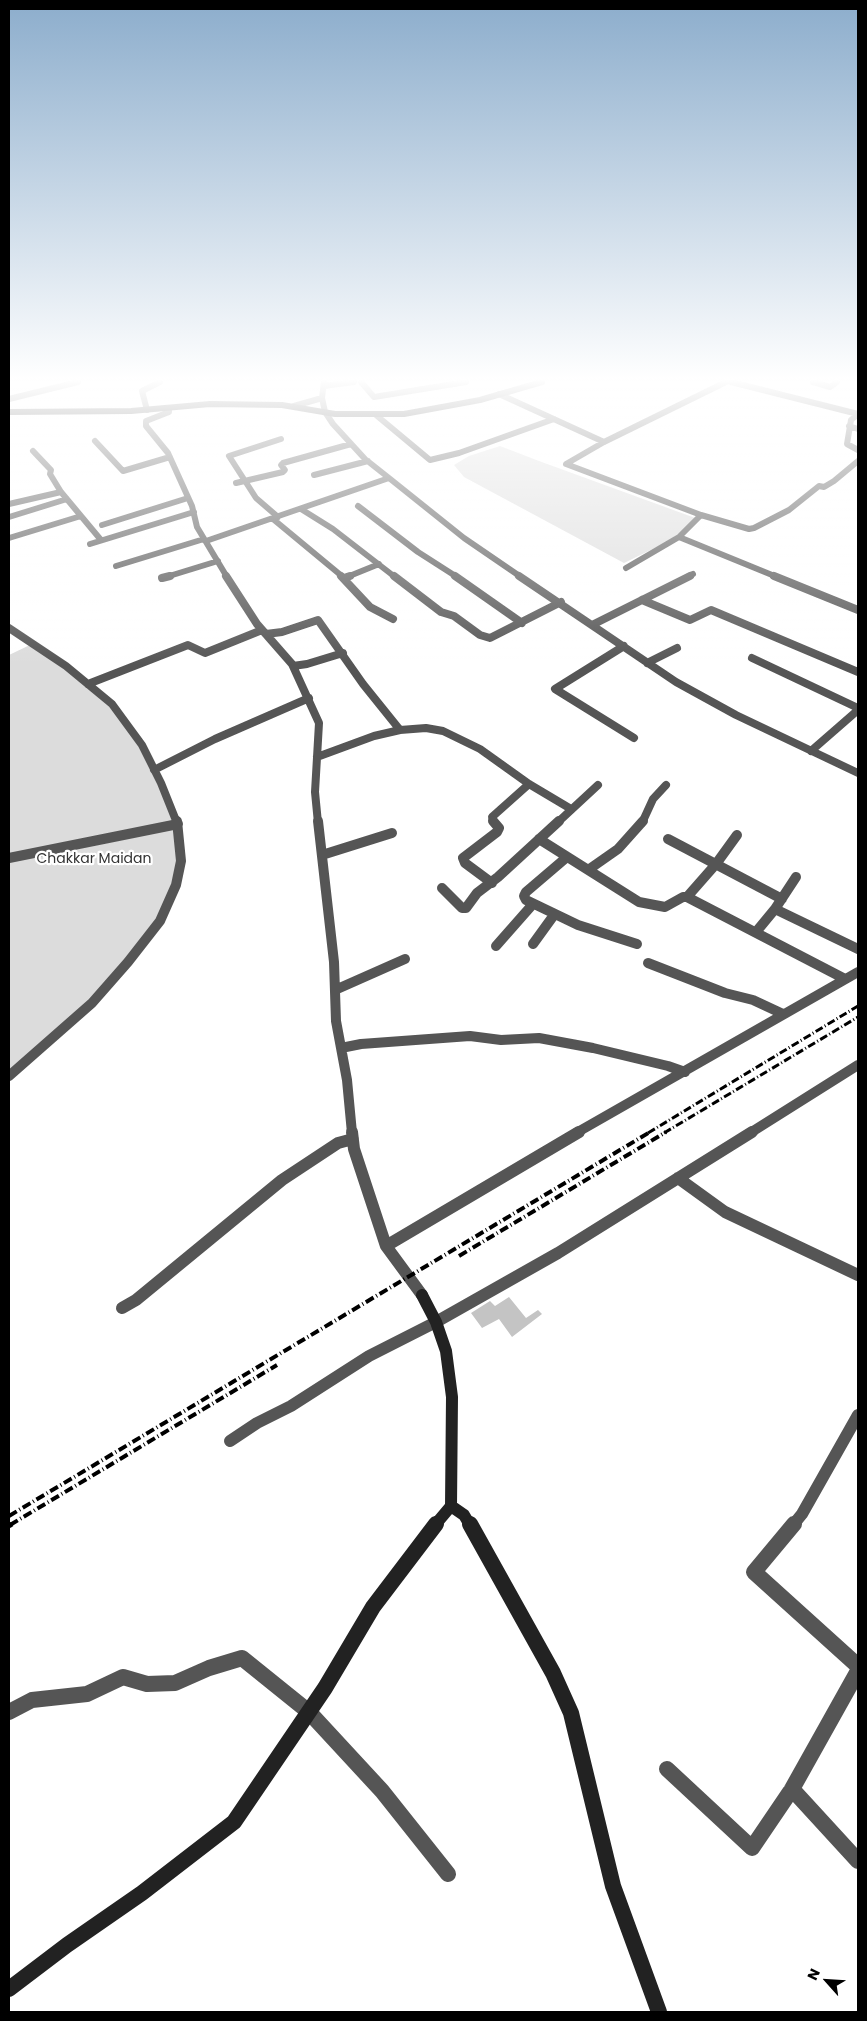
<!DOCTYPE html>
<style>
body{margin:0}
#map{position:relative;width:867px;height:2021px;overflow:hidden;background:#fff;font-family:Poppins,sans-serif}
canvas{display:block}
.frame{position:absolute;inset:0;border:10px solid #000;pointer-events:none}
.north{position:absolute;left:802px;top:1956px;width:50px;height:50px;-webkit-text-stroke:4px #fff;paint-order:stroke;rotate:296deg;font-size:14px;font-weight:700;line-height:20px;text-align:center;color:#000}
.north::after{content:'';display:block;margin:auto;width:18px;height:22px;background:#000;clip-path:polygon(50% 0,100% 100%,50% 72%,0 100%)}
</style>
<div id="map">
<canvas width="867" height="2021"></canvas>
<div class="frame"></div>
<div class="north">N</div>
</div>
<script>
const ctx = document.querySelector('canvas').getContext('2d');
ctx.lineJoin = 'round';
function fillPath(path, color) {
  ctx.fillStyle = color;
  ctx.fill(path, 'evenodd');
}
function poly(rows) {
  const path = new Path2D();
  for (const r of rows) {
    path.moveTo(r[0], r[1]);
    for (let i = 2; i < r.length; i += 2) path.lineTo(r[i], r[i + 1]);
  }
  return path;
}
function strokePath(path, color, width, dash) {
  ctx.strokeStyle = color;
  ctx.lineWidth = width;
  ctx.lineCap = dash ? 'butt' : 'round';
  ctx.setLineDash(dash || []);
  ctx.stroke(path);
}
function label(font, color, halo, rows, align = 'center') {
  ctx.font = font + ' Poppins,sans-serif';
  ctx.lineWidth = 4.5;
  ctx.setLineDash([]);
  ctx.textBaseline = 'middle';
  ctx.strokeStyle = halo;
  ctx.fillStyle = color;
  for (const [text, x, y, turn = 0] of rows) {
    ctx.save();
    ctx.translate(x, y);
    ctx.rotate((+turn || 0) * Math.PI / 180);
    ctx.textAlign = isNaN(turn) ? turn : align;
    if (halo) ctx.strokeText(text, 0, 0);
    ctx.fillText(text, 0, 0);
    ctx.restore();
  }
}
const green = poly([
 [500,446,539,461,698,519,667,542,624,563,464,477,454,465,469,456],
 [32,644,112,704,142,745,178,824,181,861,160,921,128,962,9,1076,9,655]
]);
const building = poly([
 [509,1297,526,1318,538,1310,542,1314,512,1337,499,1319,482,1328,471,1313,490,1301,495,1306]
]);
const streetFar4 = poly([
 [361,382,374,397,466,382],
 [731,382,858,414],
 [813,382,830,387,837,382],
 [324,386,354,382],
 [499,394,604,442],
 [9,399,78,382],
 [294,406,322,398],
 [169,409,169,412,146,421,146,426,168,453,192,506,197,527,227,577],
 [147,410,142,391,160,382],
 [858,414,851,420,847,444,858,450],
 [376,415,430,460,459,453,554,419],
 [849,426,858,429],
 [95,441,123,471,170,457],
 [33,451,51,470,50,474,61,492,101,540],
 [314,475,368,461],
 [389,478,464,538,521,577],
 [236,483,283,472,285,470,281,465,283,463,351,444],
 [9,504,61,492],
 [358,506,418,552,457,577],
 [301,509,333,529,395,577],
 [701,515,566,464,604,442,726,382],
 [9,517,67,499],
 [278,517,256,498,229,456,281,439],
 [273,519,343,577],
 [102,525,188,498],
 [9,538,81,516],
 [206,541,389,478,365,459,333,424,325,412,322,398,324,382],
 [90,544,194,512],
 [116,566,204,539],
 [626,568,679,537],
 [166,577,218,561],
 [347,577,379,564],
 [687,577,693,574],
 [777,577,679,537,701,515,749,529,754,528,789,510,819,486,824,487,834,481,858,461]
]);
const streetFar3 = poly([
 [226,576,257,624,292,664,319,723,315,792,318,823],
 [341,576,370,607,393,619],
 [394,576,441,612,454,616,480,635,490,638,561,602],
 [455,576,522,623],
 [519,576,676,682,736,715,858,773],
 [774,576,858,610],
 [162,578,170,576],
 [344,578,350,576],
 [642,600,690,620,711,610,858,672],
 [594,624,690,576],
 [9,628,66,666,112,704,142,745,161,783,177,823],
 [266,634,282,632,318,620,363,684,400,730],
 [624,646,555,689,634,738],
 [752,658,858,708],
 [647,663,677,648],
 [293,666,307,664,343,653],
 [88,684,188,645,205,653,262,630],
 [811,751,858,710],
 [317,757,374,736,400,730,426,728,443,731,480,749,529,784,571,809],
 [154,770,215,739,309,698],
 [494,823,492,817,529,784],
 [557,823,598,785],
 [642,823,653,799,666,785]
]);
const streetFar2 = poly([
 [318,821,334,962,336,1021,347,1080,352,1133],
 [539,839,639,902,665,907,683,897,687,897,845,979],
 [668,839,782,899],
 [322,855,392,833],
 [567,857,526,892,524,896,526,900,578,925,637,944],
 [9,858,178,824],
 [588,870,618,849,643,821],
 [796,877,775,909,858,949],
 [492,883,465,863,463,858,497,832,499,828,493,821],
 [442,888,462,908,466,908,477,893,498,877,559,821],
 [687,897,716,864,737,835],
 [756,932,775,909],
 [533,944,554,915],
 [496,946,533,904],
 [648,963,725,993,753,1000,783,1014],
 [335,990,405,959],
 [341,1048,361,1044,470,1036,501,1040,539,1038,593,1048,668,1066,685,1072],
 [9,1076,92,1003,128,962,160,921,176,885,181,861,177,821],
 [576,1133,858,972],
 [750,1133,858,1065]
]);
const streetFar1 = poly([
 [352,1132,354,1149,386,1246,422,1295],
 [678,1178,725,1212,858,1275],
 [386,1246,579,1132],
 [122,1308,136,1300,282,1180,338,1143,353,1139],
 [230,1441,257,1423,291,1406,369,1356,436,1322,558,1253,752,1132],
 [793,1525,802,1514,858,1415]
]);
const street = poly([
 [794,1524,754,1572,858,1666],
 [9,1712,32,1700,87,1694,123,1677,147,1684,175,1683,209,1668,242,1658,309,1712,382,1791,448,1874],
 [667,1769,752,1848,792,1789,858,1671],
 [792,1789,858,1861]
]);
const secondaryFar2 = poly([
 [9,412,131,411,210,404,282,405,335,414,404,414,480,400,542,382]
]);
const secondaryFar1 = poly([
 [422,1295,436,1322,446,1351,452,1397,451,1506,435,1525],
 [451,1506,464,1515,470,1525]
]);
const secondary = poly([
 [470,1524,553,1673,571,1713,613,1886,659,2012],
 [9,1989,67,1945,142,1893,234,1822,325,1688,373,1607,436,1524]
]);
const railFar2 = poly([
 [648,1133,858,1006],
 [664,1133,858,1017]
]);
const railFar1 = poly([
 [459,1256,666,1132],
 [9,1516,650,1132],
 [10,1525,277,1365]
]);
const rail = poly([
 [9,1526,12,1524]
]);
const parkNames = [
 ["Chakkar Maidan",94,859]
];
fillPath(green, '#dcdcdc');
fillPath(building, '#c4c4c4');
strokePath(streetFar4, '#555', 6);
strokePath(streetFar3, '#555', 8);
strokePath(streetFar2, '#555', 10);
strokePath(streetFar1, '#555', 12);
strokePath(street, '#555', 16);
strokePath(secondaryFar2, '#222', 6);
strokePath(secondaryFar1, '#222', 12);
strokePath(secondary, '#222', 16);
strokePath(railFar2, '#000', 3, [8, 2.5, 1, 2.5]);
strokePath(railFar1, '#000', 4, [9, 3, 1, 3]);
strokePath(rail, '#000', 5, [12, 4, 2, 4]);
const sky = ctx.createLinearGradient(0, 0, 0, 665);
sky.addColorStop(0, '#8cadcc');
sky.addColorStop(0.57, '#fff');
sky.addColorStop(1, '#ffffff00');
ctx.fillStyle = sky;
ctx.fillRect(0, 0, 867, 665);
label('14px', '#333', '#fff', parkNames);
</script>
